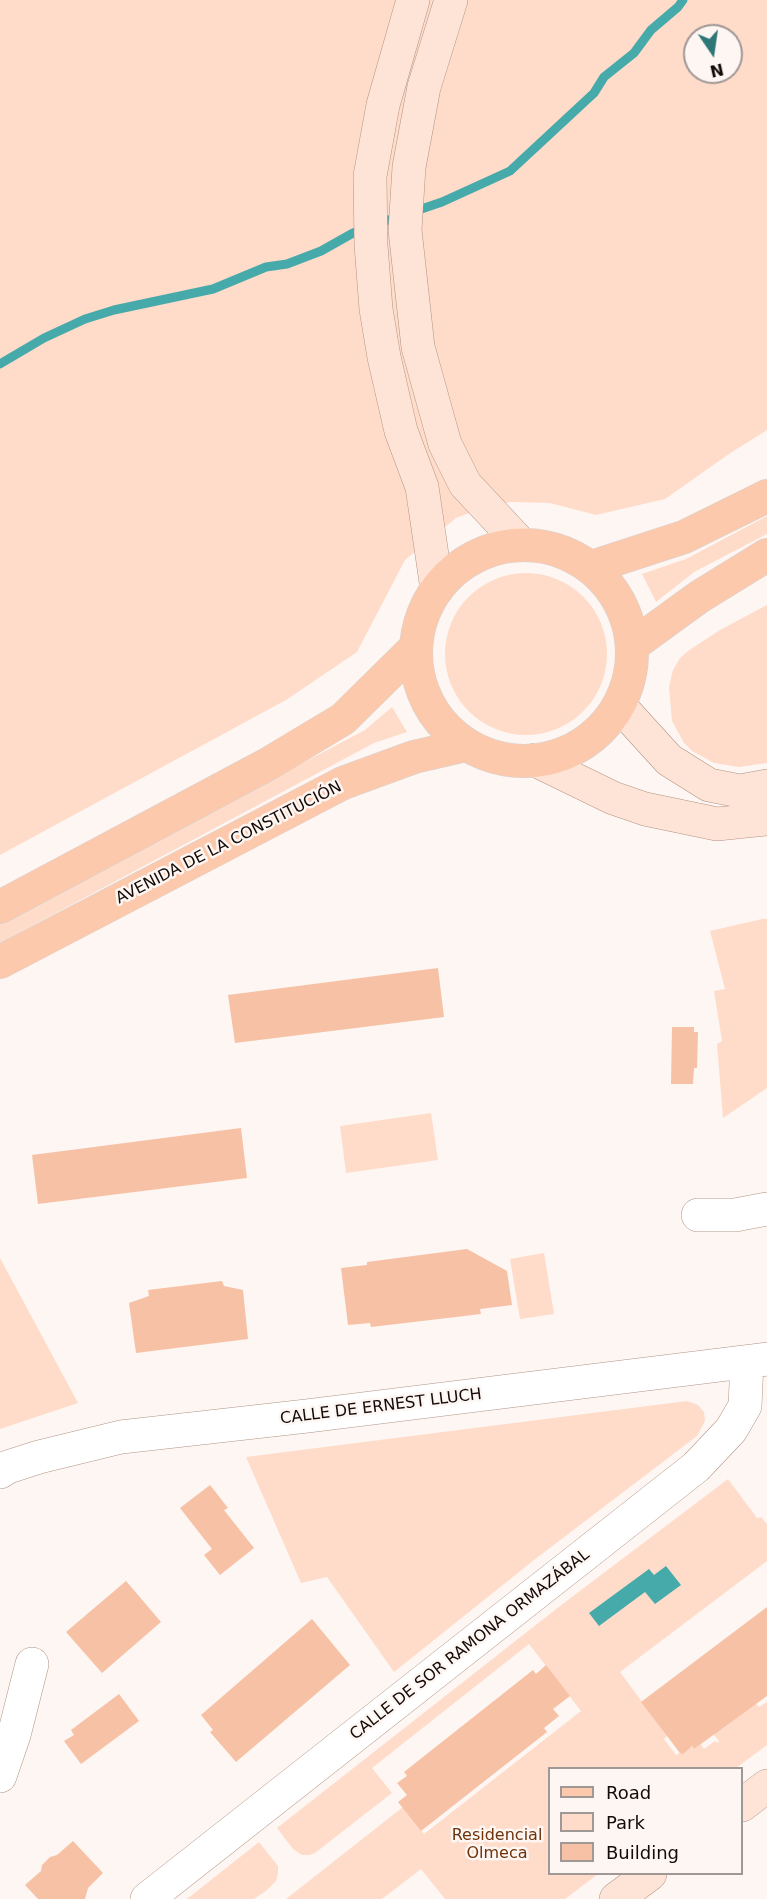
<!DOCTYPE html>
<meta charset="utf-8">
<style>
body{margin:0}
#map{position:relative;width:767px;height:1899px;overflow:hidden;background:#fdf6f3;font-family:"DejaVu Sans",sans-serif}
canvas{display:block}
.legend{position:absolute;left:548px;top:1767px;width:195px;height:108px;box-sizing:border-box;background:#fdf6f3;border:2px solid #a09894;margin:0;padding:8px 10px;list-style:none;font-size:18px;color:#140a06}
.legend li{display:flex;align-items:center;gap:12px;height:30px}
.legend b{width:30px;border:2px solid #a09894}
.north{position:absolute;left:683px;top:24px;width:60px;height:60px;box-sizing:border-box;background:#fdf6f3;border:2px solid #a09894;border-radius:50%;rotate:167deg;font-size:16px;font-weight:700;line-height:24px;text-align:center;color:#140a06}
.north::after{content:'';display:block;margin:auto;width:21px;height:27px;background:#2d7777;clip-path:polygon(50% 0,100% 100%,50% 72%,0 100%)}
</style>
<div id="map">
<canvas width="767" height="1899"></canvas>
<ul class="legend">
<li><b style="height:8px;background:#fcc9ac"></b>Road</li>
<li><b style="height:16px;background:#ffdcc9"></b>Park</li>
<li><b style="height:16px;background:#f7c1a5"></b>Building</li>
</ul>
<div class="north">N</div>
</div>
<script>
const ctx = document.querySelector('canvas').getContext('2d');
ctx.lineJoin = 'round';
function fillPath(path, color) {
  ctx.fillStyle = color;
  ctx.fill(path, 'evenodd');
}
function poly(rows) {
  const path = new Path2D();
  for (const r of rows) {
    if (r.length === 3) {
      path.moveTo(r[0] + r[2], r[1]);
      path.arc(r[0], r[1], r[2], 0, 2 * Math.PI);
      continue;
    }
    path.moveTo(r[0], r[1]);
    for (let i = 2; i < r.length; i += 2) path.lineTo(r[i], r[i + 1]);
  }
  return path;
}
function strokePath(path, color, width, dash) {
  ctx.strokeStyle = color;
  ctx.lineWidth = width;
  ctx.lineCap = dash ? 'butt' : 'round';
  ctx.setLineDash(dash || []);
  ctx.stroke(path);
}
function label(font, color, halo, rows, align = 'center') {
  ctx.font = font + ' "DejaVu Sans",sans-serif';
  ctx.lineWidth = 5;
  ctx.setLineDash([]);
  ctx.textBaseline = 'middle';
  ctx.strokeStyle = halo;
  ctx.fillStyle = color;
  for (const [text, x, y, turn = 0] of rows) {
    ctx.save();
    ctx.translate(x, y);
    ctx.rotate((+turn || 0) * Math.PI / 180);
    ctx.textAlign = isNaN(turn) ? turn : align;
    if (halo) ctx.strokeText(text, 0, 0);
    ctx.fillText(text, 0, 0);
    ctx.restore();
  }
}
const green = poly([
 [0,0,767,0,767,430,729,454,665,499,596,515,550,503,510,502,483,508,456,518,405,560,357,652,286,700,0,855],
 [695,36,731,36,731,72,695,72],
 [767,516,767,534,694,572,656,602,642,574,686,559],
 [526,654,81],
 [767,605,767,763,739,767,714,763,692,751,684,743,672,721,669,687,673,670,680,658,688,651,720,630],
 [392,707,407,732,374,743,0,943,0,923,365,730],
 [762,919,767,919,767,1088,723,1118,717,1044,722,1041,714,991,725,989,710,931],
 [431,1113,438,1160,346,1173,340,1126],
 [544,1253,554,1314,520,1319,510,1259],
 [0,1258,78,1403,0,1429],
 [687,1401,698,1405,704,1412,705,1421,697,1436,534,1560,394,1672,327,1577,301,1583,246,1457],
 [728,1479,757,1518,761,1517,767,1524,767,1561,620,1672,667,1736,664,1739,676,1755,691,1746,694,1749,701,1744,704,1749,715,1741,717,1743,719,1741,713,1734,752,1699,759,1707,767,1702,767,1745,736,1768,550,1768,550,1874,598,1874,565,1899,445,1899,421,1869,382,1899,286,1899,403,1807,424,1834,581,1711,529,1644,372,1768,392,1793,315,1853,309,1855,302,1855,293,1849,277,1828,560,1606],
 [259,1842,278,1866,278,1874,276,1881,267,1890,254,1899,187,1899]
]);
const water = poly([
 [666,1566,681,1585,655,1604,645,1592,599,1626,589,1613,649,1569,654,1575]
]);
const stream = poly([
 [377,224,442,202,510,171,594,93,604,77,634,53,651,30,678,7,683,0],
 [0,364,44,338,85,319,114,310,213,289,266,267,287,264,321,251,353,233,364,229]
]);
const building = poly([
 [438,968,444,1017,235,1043,228,995],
 [672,1027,694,1027,694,1032,698,1032,697,1068,694,1068,693,1084,671,1084],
 [241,1128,247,1178,38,1204,32,1155],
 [467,1249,507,1271,512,1305,480,1309,481,1314,405,1323,371,1327,370,1323,348,1325,341,1268,367,1265,367,1262],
 [222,1281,224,1286,243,1290,248,1339,136,1353,129,1303,149,1296,148,1290],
 [210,1485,228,1508,224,1510,254,1548,220,1575,204,1555,212,1549,180,1508],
 [126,1581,161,1622,102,1673,66,1632],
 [767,1607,767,1696,694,1749,692,1746,683,1754,680,1753,641,1702],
 [312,1619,350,1665,236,1762,210,1732,213,1730,201,1715],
 [546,1665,570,1696,553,1709,559,1716,544,1728,547,1732,421,1831,398,1802,407,1795,397,1783,407,1776,404,1772,533,1670,536,1674],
 [119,1694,139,1721,81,1764,64,1741,74,1735,71,1730],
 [73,1841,103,1873,88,1888,85,1899,38,1899,25,1885,41,1871,42,1865,50,1857,57,1855]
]);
const minor = poly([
 [698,1215,735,1215,767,1209],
 [0,1472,8,1467,39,1457,121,1437,307,1416,767,1359],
 [0,1776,14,1735,32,1664],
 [147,1899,696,1467,731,1430,745,1406,747,1362]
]);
const secondary = poly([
 [413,0,383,105,370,176,371,245,376,309,384,357,401,431,422,487,437,589],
 [451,0,424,87,409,167,405,230,418,347,445,444,465,484,521,544],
 [619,705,669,760,709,785,740,791,767,786],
 [535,760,613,798,645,809,717,824,767,819],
 [742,1805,767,1786],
 [616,1899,650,1874]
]);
const primary = poly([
 [524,653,108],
 [592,567,684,537,767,496],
 [633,645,699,597,767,555],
 [0,907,268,764,343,719,416,647],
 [0,962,343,783,414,757,466,745]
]);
const streetNames = [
 ["AVENIDA DE LA CONSTITUCIÓN",229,843,-27],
 ["CALLE DE ERNEST LLUCH",381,1407,-7],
 ["CALLE DE SOR RAMONA ORMAZÁBAL",470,1645,-38]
];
const parkNames = [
 ["Residencial",497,1836],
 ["Olmeca",497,1854]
];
fillPath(green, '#ffdcc9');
fillPath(water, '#46aaaa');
strokePath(stream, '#46aaaa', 9);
fillPath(building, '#f7c1a5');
strokePath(minor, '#b29484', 34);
strokePath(secondary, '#b29484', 34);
strokePath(primary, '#d5d3d2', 34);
strokePath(minor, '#fff', 33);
strokePath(secondary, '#fee4d6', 33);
strokePath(primary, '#fcc9ac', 33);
label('16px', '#140a06', '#fdf6f3', streetNames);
label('16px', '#6d320a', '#fdf6f3', parkNames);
</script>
